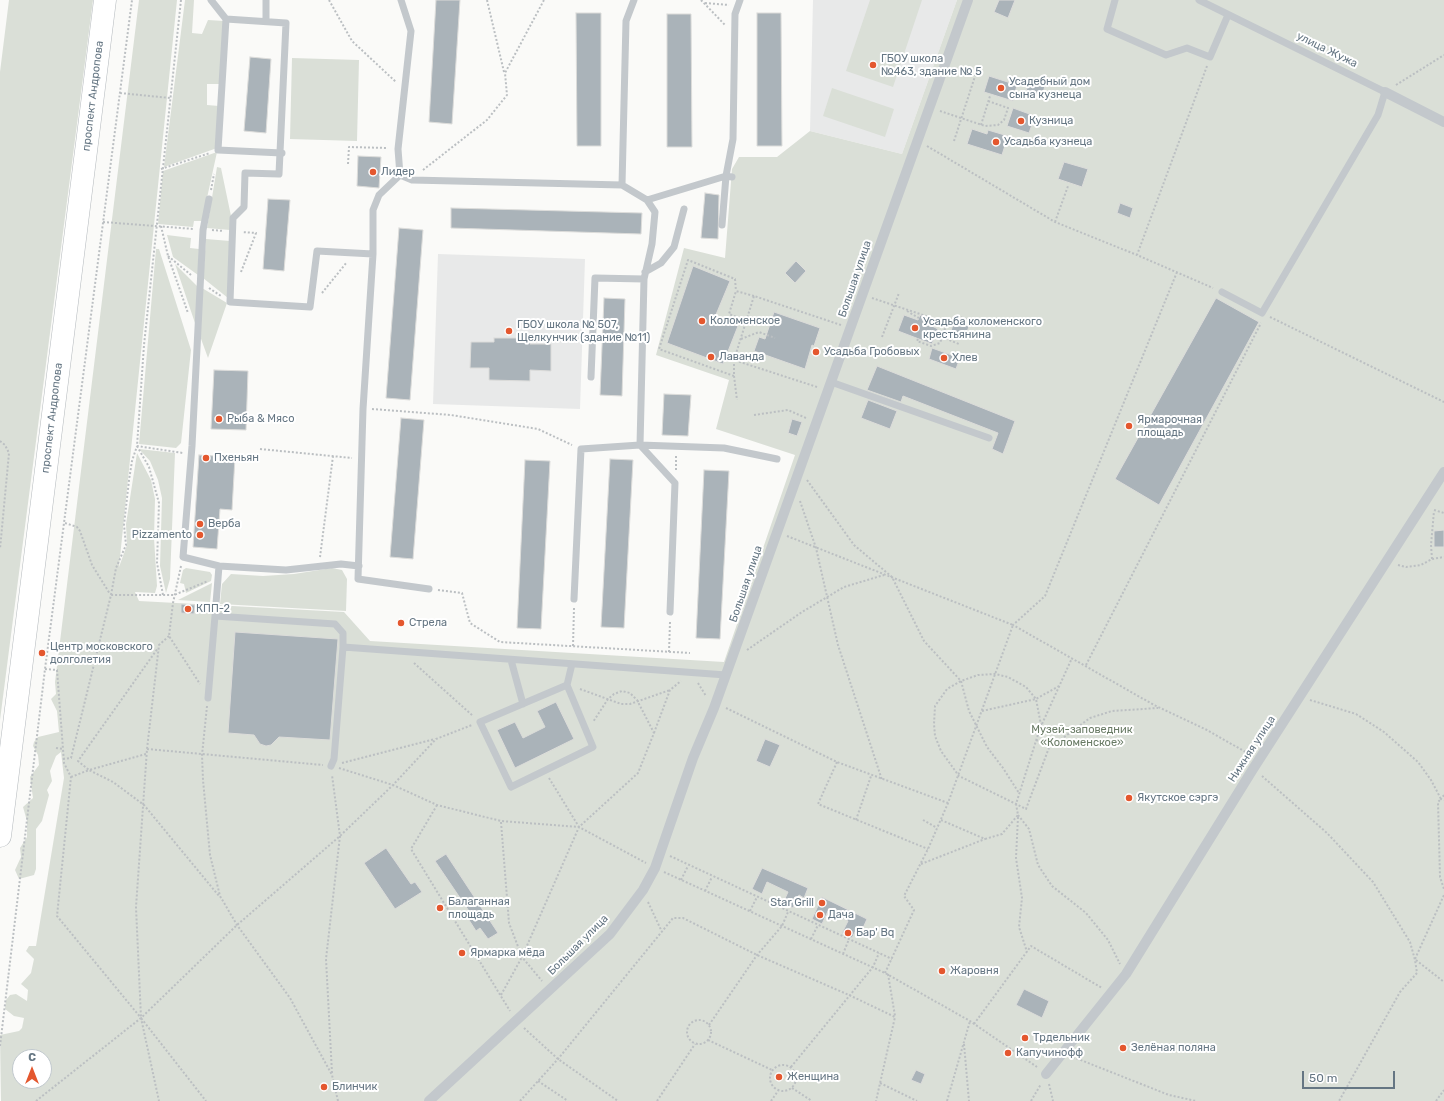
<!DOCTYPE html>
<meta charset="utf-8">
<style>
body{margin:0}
#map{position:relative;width:1444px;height:1101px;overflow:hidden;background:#fafaf8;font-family:Rubik,sans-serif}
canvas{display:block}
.north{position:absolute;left:12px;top:1049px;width:40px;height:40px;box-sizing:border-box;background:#fff;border:1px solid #c1c8cd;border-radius:50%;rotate:0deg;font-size:11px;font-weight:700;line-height:16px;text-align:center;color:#657683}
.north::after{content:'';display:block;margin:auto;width:14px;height:18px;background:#e4572e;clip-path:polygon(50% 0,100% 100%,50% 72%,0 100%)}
.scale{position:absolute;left:1302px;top:1071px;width:93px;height:18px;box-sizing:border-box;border:2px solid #657683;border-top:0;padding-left:5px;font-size:12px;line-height:14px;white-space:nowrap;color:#657683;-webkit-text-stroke:3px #fff;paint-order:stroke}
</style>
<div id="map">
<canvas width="1444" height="1101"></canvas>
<div class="north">С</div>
<div class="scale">50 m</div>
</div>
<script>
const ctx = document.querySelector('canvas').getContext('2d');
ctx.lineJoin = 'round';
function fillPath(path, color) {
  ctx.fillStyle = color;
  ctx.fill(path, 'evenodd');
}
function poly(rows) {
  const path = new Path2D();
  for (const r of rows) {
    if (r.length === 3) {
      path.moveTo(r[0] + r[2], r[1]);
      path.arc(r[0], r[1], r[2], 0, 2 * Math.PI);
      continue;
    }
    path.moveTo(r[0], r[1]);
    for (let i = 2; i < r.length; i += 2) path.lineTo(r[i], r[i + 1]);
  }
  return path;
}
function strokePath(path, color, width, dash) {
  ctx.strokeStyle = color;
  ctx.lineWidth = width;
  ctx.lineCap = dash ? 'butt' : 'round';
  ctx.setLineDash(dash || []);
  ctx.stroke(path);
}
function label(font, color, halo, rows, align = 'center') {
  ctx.font = font + ' Rubik,sans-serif';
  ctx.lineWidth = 4;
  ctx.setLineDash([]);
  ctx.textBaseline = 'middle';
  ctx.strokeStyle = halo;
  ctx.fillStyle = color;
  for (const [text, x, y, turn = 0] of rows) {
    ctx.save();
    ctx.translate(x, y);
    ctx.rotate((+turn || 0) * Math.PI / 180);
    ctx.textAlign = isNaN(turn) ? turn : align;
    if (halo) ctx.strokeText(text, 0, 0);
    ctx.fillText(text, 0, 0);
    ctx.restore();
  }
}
const built = poly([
 [813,0,957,0,902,154,810,131],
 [438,254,585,259,580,409,433,404]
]);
const green = poly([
 [9,0,93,0,0,720,0,72],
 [139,0,177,0,119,567,127,545,126,524,137,453,151,480,155,499,154,538,157,586,155,593,135,592,139,601,344,612,370,641,724,662,795,455,716,429,729,380,656,355,684,248,725,258,732,169,739,157,777,157,810,131,902,154,957,0,1444,0,1444,1101,1,1101,0,1035,19,1031,22,1028,24,1018,14,1016,5,1009,6,1000,10,995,16,994,27,1001,28,990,21,984,31,973,34,959,26,951,29,946,36,946,64,778,61,752,56,756,50,771,52,781,47,790,49,795,42,821,36,829,36,869,34,875,19,879,15,870,21,857,20,848,27,837,27,821,23,807,33,798,30,777,39,765,38,755,33,746,34,742,38,737,59,732,57,711,51,699,56,694,55,682],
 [20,1057,44,1057,44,1081,20,1081],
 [185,0,194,0,192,33,202,34,208,20,224,21,220,84,207,84,207,105,219,106,217,148,164,167],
 [870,0,922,0,893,87,846,71],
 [292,58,359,60,357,141,290,139],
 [832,88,894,109,885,137,823,116],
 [217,152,202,221,194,221,193,227,158,224,163,171],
 [217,167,221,168,231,216,230,230,207,228],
 [167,235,191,238,190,248,199,249,198,275,173,257],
 [206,239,230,241,228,298,203,278],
 [156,249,159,249,191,350,181,443,176,448,139,444],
 [175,264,198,287,196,326],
 [202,288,227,303,208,358,200,336],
 [139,449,175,453,170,579,166,593,160,566,162,498,158,480,150,461],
 [186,568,210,572,212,575,211,581,186,593,184,584,180,583,183,570],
 [332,568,342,570,347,579,346,611,220,604,222,584,231,574,263,576,294,574],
 [212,583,210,602,178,600]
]);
const building = poly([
 [436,0,460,0,452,124,429,122,436,0],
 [999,0,1015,0,1008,18,994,12,999,0],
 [576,13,601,13,601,146,577,146,576,13],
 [757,13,781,13,782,146,757,146,757,13],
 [667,14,691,14,692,147,667,147,667,14],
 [250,57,271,59,266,133,244,131,250,57],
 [989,76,1017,85,1013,101,984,92,989,76],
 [1029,81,1045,86,1042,96,1026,91,1029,81],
 [1013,108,1035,116,1029,133,1007,126,1013,108],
 [972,129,987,134,988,130,1008,136,1002,155,967,144,972,129],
 [358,156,381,157,379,188,357,186,358,156],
 [1064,162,1088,169,1082,187,1058,179,1064,162],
 [705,193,719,195,718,239,701,238,705,193],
 [268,199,290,200,284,271,263,269,268,199],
 [1120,203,1133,208,1130,218,1117,213,1120,203],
 [451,208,642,213,641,234,451,228,451,208],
 [399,228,423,230,410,400,386,398,399,228],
 [796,261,806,271,795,283,785,273,796,261],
 [693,266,730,281,715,317,738,326,723,364,667,343,693,266],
 [604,298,625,299,622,396,600,395,604,298],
 [1216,298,1259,322,1159,505,1115,479,1216,298],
 [774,312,820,328,814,346,812,345,805,369,754,351,759,337,765,339,774,312],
 [904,315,918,320,920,315,934,321,932,326,938,329,932,344,898,331,904,315],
 [954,321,969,326,966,336,951,331,954,321],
 [494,338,530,338,530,344,551,344,551,371,530,370,530,381,489,380,489,368,470,368,471,342,494,342,494,338],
 [932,348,960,358,956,369,929,359,932,348],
 [877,366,1015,421,1003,454,992,449,998,433,903,396,901,402,867,390,877,366],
 [214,370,248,371,246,430,211,429,214,370],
 [664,394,691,395,688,436,662,435,664,394],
 [868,400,897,411,890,429,861,418,868,400],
 [401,418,424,420,413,559,390,557,401,418],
 [792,419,802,422,797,436,788,433,792,419],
 [199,455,235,457,232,510,220,509,217,549,193,547,199,455],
 [610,459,633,460,624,628,601,627,610,459],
 [525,460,550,461,541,629,517,628,525,460],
 [704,470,729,471,720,639,696,638,704,470],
 [1444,530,1444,547,1434,547,1434,531,1444,530],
 [181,604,195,605,194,614,181,613,181,604],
 [235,632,338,639,330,740,279,737,271,745,266,746,260,744,254,735,228,733,235,632],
 [556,702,574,739,515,768,497,730,515,722,523,738,545,727,537,711,556,702],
 [765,739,780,745,770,767,756,761,765,739],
 [386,848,411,884,415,882,422,892,395,909,364,863,386,848],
 [446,854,498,933,488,939,480,928,476,931,469,920,473,917,435,861,446,854],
 [762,868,808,888,804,898,799,895,793,908,783,903,788,892,767,882,762,894,752,889,762,868],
 [822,897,867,919,863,928,858,926,852,938,842,933,848,921,828,911,822,924,812,919,822,897],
 [1024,989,1049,1001,1042,1018,1016,1005,1024,989],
 [916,1070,925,1074,921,1084,911,1080,916,1070]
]);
const path = poly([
 [181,0,144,345,137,446,183,453],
 [329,0,352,41,396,82],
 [487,0,504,72],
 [701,0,725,25],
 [705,3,729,5],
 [1207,66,1137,255,1213,288],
 [1396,85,1444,55],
 [120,93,170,98],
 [940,111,985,126,998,125,1004,120,1008,108,988,101],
 [981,125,990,96],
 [954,141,977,70],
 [927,146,1055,222,1137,255],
 [348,164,349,147,388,148],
 [161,169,210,153],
 [423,170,487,120,507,95,505,73,544,0],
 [211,190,214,174],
 [103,222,194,229],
 [1055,222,1068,186],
 [161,226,168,256,188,313],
 [212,230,224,231],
 [168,256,191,275],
 [241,272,256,233,242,232],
 [1177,272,1045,596,1013,625,1154,705,1207,730,1249,754],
 [209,288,221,296],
 [322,293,347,262],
 [872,298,947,323],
 [907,311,919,318],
 [1270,317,1444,402],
 [924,320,930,323,928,328],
 [747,321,729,314,736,291,754,296],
 [882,337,899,293],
 [942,337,959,344],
 [741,339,759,332,775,338],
 [918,339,917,341,931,346,940,343,947,323,956,316,969,320],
 [734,360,734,376,737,400],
 [734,376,659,349,688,260,735,279,736,291],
 [817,387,734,360,754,296,841,325],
 [372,409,451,415,538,429,572,445],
 [754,415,788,410,806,418],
 [0,441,5,445,9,453,0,549],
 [137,446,149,467,159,503,157,563,163,595],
 [260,449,352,458],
 [676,470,676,456],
 [807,480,854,545,892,577,924,641,961,681,969,711,987,747,1003,768,1019,793],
 [800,501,816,548,838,645,882,780],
 [1434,510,1444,513],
 [65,523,77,527,80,531,92,565,110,594],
 [787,536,1013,625,948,803,928,849,904,896,914,910,885,973],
 [320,557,333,456],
 [1432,559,1431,545,1434,511],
 [1398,565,1406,567,1421,565,1432,559,1444,557],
 [181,566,173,603,169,636,200,684],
 [438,590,462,593,470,623,500,642,690,653],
 [111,595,116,568,126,545,124,525,129,480,132,461,137,446],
 [169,636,159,645,147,749,136,907,141,1018,206,1101],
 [573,646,574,608],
 [747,650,802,612,844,587,884,575],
 [669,652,670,622],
 [414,663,473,716],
 [1086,665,1261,323],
 [45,669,57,670,63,749],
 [698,683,706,696],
 [580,689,621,704,630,704,670,690],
 [1310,700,1356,714,1384,732,1418,762,1431,780,1441,799,1438,802,1440,877,1444,889],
 [207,706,202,755,203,780,210,855,220,896,237,925,290,998,332,1075,338,1101],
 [726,708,837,762,948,803],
 [982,711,1036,699,1059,686],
 [1042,724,1072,658],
 [654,733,670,690,681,681],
 [1036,740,1052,746,1090,718,1112,711,1158,708],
 [56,748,63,749,64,763,71,777,57,916,141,1018,159,1101],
 [147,749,323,765],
 [146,754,89,770,78,761,158,648],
 [63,759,71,758,111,595,174,595,208,581],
 [837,762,818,804,928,849],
 [342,763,435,739],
 [339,768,393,785,437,805,501,821,579,827,646,863],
 [1262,776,1327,833,1373,882,1410,942,1415,960,1417,973,1400,992,1339,1101],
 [71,777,89,770,113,782,144,805,219,896],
 [549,778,579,827],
 [1444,795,1441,799,1444,800],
 [437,805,411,849,510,1011],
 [1018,815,1029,829,1038,865,1052,886,1086,913,1108,940,1120,964],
 [1018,817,1016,858,1022,898,1019,927,1027,952],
 [856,820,871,776],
 [923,820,937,828],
 [941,820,985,839,1002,834,1018,815,1016,804,1041,725,1036,699,1026,687,1008,677,995,674,978,675,961,681,947,689,935,706,934,724,935,736,941,751,959,776,1016,804,1026,809,1050,745],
 [501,822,509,923,522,957,542,981],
 [670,856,892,959],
 [921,864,985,839],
 [664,872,885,973,970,1021,1037,1067],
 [681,880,688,866],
 [705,891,712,877],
 [648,902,662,932],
 [750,911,757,897],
 [811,939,818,925],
 [843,954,849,939],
 [1415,959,1444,895],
 [1416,960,1444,982],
 [888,974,895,1016],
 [501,995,522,957,579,827,638,773,654,733,637,700,630,693,622,691,614,694,608,699,593,722],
 [699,1032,12],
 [974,1024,1031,946,1102,988],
 [709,1025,757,955,782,926,788,912],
 [524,1028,558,1059,618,1101],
 [708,1040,772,1070],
 [964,1044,969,1101],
 [0,1046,45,669,132,0],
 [1073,1057,1169,1095,1196,1101],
 [783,1078,13],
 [791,1067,873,967,879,953],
 [332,1073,326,959,340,836,332,775],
 [538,1081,568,1101],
 [880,1083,917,1101],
 [1049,1084,1053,1101],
 [792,1088,812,1101],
 [36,1101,141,1018,237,925,340,836,393,785,436,739,472,725],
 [520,1101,558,1059,673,918,683,918,757,955,849,995,895,1017,876,1101],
 [657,1101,695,1044],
 [771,1101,778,1091],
 [947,1101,970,1021],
 [1031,1101,1041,1084],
 [1436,1101,1444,1090]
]);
const service = poly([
 [211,0,226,19,286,23,279,174,245,173,244,207,233,218,230,302,310,307,317,251,373,254],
 [401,0,411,31,398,149,400,175,412,180,622,185,626,21,634,0],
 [1115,0,1107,29,1166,55,1187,48,1210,57,1228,15],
 [1199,0,1385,92,1378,115,1262,313,1222,292],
 [226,19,218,150,282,153],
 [266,21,266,0],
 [400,175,379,195,373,210,373,254,363,409,358,579,429,589],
 [622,185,647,200,655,212,652,244,644,279,640,445,675,483,670,612],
 [209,199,203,230,192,446,183,557,219,566,286,570,341,564,359,566],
 [647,200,726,176,732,177],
 [722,225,726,176,733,139,735,14,740,0],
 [645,272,661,263,674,247,684,209],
 [591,377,595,278,644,279],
 [831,382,989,438],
 [574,599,581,449,640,445,724,448,777,459],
 [215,616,219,566],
 [511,660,523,704],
 [567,685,593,747,511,787,480,722,567,685,572,664],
 [208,698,215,616,335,624,343,633,343,647,726,675],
 [331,766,334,759,343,647]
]);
const pedestrian = poly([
 [1385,92,1444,122],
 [1046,1074,1126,974,1253,769,1444,472],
 [429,1101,610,934,643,890,655,868,693,758,714,708,968,0]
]);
const primary = poly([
 [0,836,105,0]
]);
const markers = [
 [873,65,4,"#e4572e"],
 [1001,88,4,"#e4572e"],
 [1021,121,4,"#e4572e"],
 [996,142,4,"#e4572e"],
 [373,172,4,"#e4572e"],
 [702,321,4,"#e4572e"],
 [915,328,4,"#e4572e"],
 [509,331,4,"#e4572e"],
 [816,352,4,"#e4572e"],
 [711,357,4,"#e4572e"],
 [944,358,4,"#e4572e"],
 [219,419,4,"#e4572e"],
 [1129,426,4,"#e4572e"],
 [206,458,4,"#e4572e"],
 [200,524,4,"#e4572e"],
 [200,535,4,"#e4572e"],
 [188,609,4,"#e4572e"],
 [401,623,4,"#e4572e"],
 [42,653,4,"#e4572e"],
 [1129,798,4,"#e4572e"],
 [822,903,4,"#e4572e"],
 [440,908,4,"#e4572e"],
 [820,915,4,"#e4572e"],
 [848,933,4,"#e4572e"],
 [462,953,4,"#e4572e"],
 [942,971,4,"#e4572e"],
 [1025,1038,4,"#e4572e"],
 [1123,1048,4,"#e4572e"],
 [1008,1053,4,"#e4572e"],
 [779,1077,4,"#e4572e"],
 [324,1087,4,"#e4572e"]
];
const streetNames = [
 ["улица Жужа",1327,50,26],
 ["проспект Андропова",93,96,-83],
 ["Большая улица",855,279,-71],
 ["проспект Андропова",52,418,-83],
 ["Большая улица",746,584,-71],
 ["Нижняя улица",1252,749,-57],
 ["Большая улица",578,945,-45]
];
const poiNames = [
 ["ГБОУ школа",881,59],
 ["№463, здание № 5",881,72],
 ["Усадебный дом",1009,82],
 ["сына кузнеца",1009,95],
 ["Кузница",1029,121],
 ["Усадьба кузнеца",1004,142],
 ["Лидер",381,172],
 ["Коломенское",710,321],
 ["Усадьба коломенского",923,322],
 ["крестьянина",923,335],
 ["ГБОУ школа № 507,",517,325],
 ["Щелкунчик (здание №11)",517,338],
 ["Усадьба Гробовых",824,352],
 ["Лаванда",719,357],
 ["Хлев",952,358],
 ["Рыба & Мясо",227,419],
 ["Ярмарочная",1137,420],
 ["площадь",1137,433],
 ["Пхеньян",214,458],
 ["Верба",208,524],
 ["Pizzamento",192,535,"right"],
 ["КПП-2",196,609],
 ["Стрела",409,623],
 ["Центр московского",50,647],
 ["долголетия",50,660],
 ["Якутское сэргэ",1137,798],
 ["Балаганная",448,902],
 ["площадь",448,915],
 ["Star Grill",814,903,"right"],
 ["Дача",828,915],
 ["Бар' Bq",856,933],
 ["Ярмарка мёда",470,953],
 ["Жаровня",950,971],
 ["Трдельник",1033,1038],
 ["Зелёная поляна",1131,1048],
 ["Капучинофф",1016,1053],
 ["Женщина",787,1077],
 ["Блинчик",332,1087]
];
const parkNames = [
 ["Музей-заповедник",1082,730],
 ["«Коломенское»",1082,743]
];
fillPath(built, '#e8e9e9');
fillPath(green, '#dadfd7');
fillPath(building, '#aab3b9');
strokePath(building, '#dcdcda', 1);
strokePath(primary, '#b5babe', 23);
strokePath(path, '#bbbfc2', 2, [2, 2]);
strokePath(service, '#c3c8cc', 7);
strokePath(pedestrian, '#c3c8cc', 10);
strokePath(primary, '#fff', 22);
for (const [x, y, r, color] of markers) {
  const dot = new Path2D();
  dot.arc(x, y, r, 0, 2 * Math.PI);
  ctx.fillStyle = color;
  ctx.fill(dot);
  strokePath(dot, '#fff', 1.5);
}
label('11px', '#657683', '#fff', streetNames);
label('11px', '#657683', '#fff', poiNames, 'left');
label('11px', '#687a64', '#fff', parkNames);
</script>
